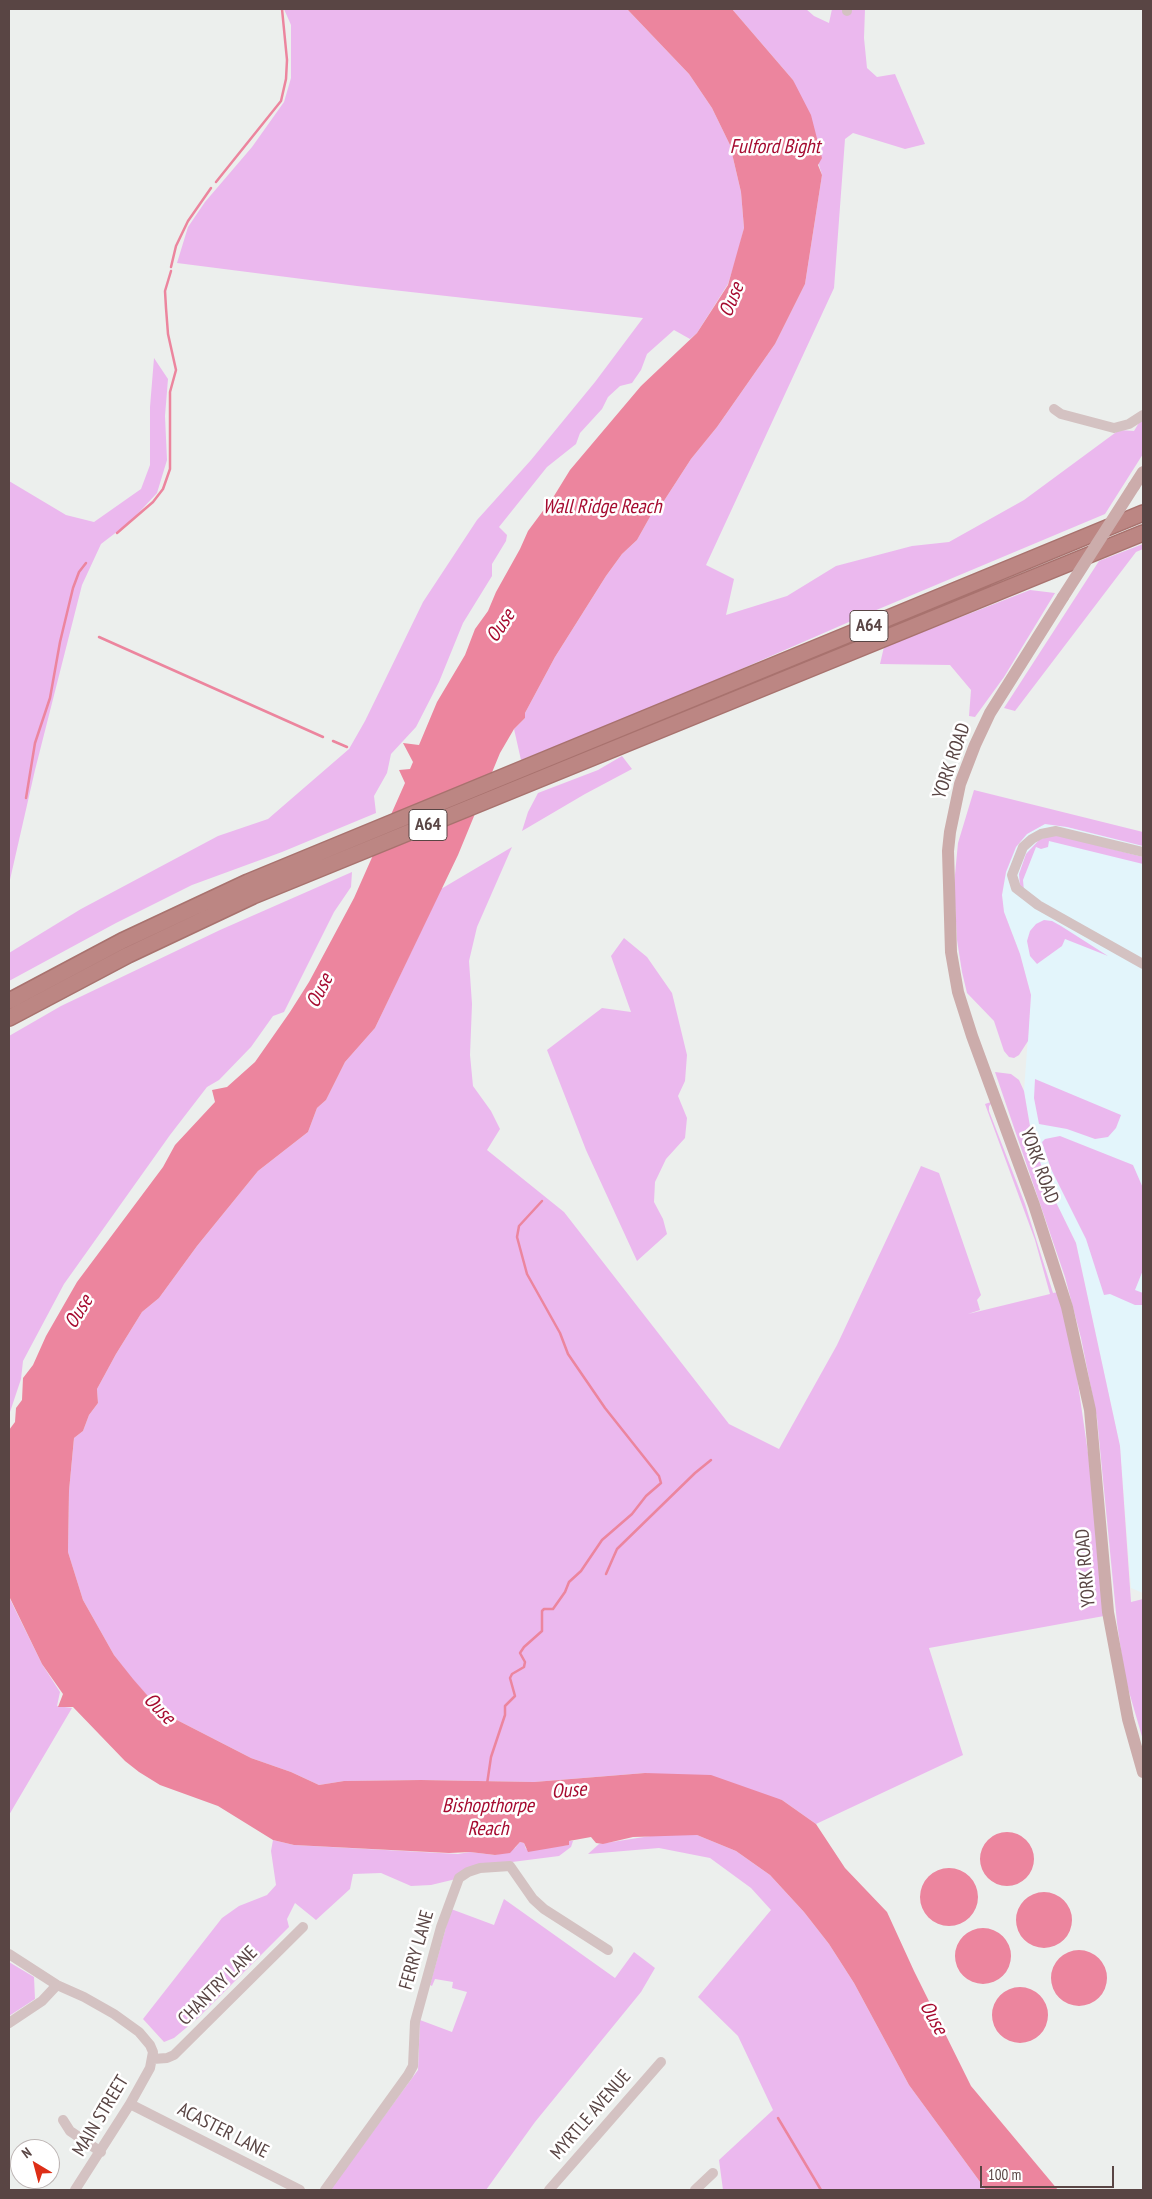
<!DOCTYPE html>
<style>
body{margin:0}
#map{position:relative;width:1152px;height:2199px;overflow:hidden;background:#ecefed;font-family:"PT Sans Narrow",sans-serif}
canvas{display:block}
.frame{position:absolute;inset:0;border:10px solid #594544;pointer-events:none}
.north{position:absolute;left:10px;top:2139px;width:50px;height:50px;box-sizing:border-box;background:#fff;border:1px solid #bdb5b4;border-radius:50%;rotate:323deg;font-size:14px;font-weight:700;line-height:20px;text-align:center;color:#594544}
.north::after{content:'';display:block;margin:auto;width:18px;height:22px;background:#dd2e17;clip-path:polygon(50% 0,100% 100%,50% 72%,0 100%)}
.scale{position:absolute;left:980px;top:2166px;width:134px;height:22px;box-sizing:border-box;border:2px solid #594544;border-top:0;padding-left:6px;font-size:15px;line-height:18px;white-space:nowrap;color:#594544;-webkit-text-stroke:4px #fff;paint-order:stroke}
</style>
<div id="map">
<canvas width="1152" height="2199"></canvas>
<div class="frame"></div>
<div class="north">N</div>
<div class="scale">100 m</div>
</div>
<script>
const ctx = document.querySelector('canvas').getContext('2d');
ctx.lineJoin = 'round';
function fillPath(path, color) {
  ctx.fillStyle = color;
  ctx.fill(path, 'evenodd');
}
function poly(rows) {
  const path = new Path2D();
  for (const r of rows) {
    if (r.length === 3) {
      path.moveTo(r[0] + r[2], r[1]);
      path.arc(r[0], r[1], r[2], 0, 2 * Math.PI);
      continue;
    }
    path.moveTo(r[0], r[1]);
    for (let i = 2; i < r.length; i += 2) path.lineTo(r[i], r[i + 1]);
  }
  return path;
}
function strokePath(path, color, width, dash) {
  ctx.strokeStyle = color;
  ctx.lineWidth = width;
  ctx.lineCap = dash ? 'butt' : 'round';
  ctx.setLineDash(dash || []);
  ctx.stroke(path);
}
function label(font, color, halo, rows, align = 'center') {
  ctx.font = font + ' "PT Sans Narrow",sans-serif';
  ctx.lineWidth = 5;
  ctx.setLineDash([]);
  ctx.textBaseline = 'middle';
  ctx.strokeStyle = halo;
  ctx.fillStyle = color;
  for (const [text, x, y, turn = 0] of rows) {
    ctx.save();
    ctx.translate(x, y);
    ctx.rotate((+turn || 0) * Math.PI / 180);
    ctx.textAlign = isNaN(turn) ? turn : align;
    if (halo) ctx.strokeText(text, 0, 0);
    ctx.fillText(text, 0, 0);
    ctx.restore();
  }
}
const commercial = poly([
 [1045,824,1067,827,1143,846,1143,1593,1131,1588,1120,1446,1076,1243,1049,1188,1032,1138,1024,1091,1031,995,1020,954,1004,912,1002,895,1006,872,1016,847,1027,834]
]);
const green = poly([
 [284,9,627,9,689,74,712,108,730,145,741,192,744,228,737,256,728,284,697,333,690,339,674,330,647,354,641,370,632,383,620,386,608,397,602,409,580,433,576,444,547,467,499,527,507,535,506,541,492,564,492,576,463,623,439,682,416,727,391,754,387,773,374,796,376,813,282,852,192,885,116,923,9,981,9,953,81,909,218,836,268,819,349,749,365,721,423,602,477,520,531,460,595,382,643,318,357,286,177,263,188,227,205,202,252,147,284,102,291,78,291,25],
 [732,9,806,9,814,16,829,23,832,9,865,9,864,38,867,68,877,77,895,74,925,144,905,149,853,133,845,139,834,288,706,565,734,579,726,615,787,596,836,566,912,546,949,542,1024,500,1119,430,1134,431,1143,416,1143,454,1105,514,874,611,650,709,521,760,514,729,525,718,525,713,555,657,606,576,622,554,637,540,651,515,660,507,691,459,717,427,775,344,805,284,822,175,793,80],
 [154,358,168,379,165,416,167,460,157,493,131,521,101,544,82,585,35,770,9,884,9,481,66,515,94,522,141,489,150,465,150,407],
 [1143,544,1143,549,1136,552,1015,711,1004,708,1099,561],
 [1030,590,1055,593,1004,677,975,717,969,716,971,690,950,665,880,664,884,647],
 [622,756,632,769,585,794,522,831,528,812,538,793,598,770],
 [974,790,1143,832,1143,846,1067,827,1045,824,1027,834,1016,847,1006,872,1002,895,1004,912,1020,954,1031,995,1028,1041,1019,1055,1014,1058,1009,1057,1004,1051,994,1021,967,993,962,972,957,940,954,885,958,843],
 [1049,836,1061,836,1143,857,1143,864,1049,841,1048,847,1041,849,1036,847,1023,880,1024,891,1020,886,1019,874,1026,854,1039,840],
 [512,847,477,927,469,961,472,1004,470,1055,473,1086,491,1111,500,1129,487,1150,564,1212,729,1424,779,1449,837,1345,921,1166,939,1173,981,1295,977,1300,980,1310,968,1314,1050,1294,1035,1240,985,1104,994,1101,989,1106,989,1111,1025,1204,1053,1293,1058,1292,1074,1356,1089,1460,1104,1616,929,1648,963,1755,816,1824,782,1800,645,1773,534,1782,421,1780,344,1781,319,1785,291,1772,251,1758,175,1719,170,1711,154,1703,132,1679,114,1655,83,1600,68,1552,69,1491,74,1438,83,1431,89,1415,98,1403,97,1389,116,1354,142,1312,159,1298,197,1246,258,1171,308,1132,317,1108,326,1100,345,1062,375,1028,441,889],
 [352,872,351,887,334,912,284,1012,273,1016,251,1047,219,1080,207,1087,170,1135,64,1284,23,1361,21,1379,9,1415,9,1036,61,1006,220,930],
 [1044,920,1052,921,1061,926,1108,956,1065,939,1062,946,1037,964,1030,956,1027,941,1030,931,1036,924],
 [624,938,647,957,672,993,687,1055,685,1081,678,1096,687,1118,685,1138,666,1159,655,1182,654,1202,663,1219,667,1234,637,1261,586,1150,547,1050,602,1008,631,1012,611,956],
 [995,1072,1011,1074,1019,1080,1024,1091,1032,1138,1049,1188,1076,1243,1120,1446,1131,1602,1143,1599,1143,1740,1125,1678,1117,1623,1097,1418,1081,1338,1065,1277],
 [1035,1079,1121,1115,1116,1128,1108,1137,1095,1139,1067,1129,1039,1124,1034,1098],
 [1060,1136,1133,1165,1143,1188,1143,1270,1135,1290,1143,1293,1142,1305,1135,1305,1110,1294,1104,1295,1086,1239,1051,1169,1042,1142,1045,1139],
 [9,1597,42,1664,60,1692,57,1706,72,1708,9,1815],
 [657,1835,697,1835,736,1851,770,1875,804,1912,829,1944,854,1983,909,2085,986,2190,723,2190,719,2160,773,2110,738,2036,698,1997,771,1910,751,1888,710,1858,659,1848,588,1854,599,1844],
 [273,1840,294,1845,458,1854,470,1852,495,1855,515,1848,520,1842,524,1843,526,1849,569,1845,569,1841,573,1841,571,1847,559,1856,473,1867,456,1879,431,1885,411,1886,381,1873,353,1874,350,1889,316,1920,295,1903,287,1919,289,1927,198,2018,174,2038,164,2042,143,2019,222,1918,239,1906,267,1895,276,1885,271,1851],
 [504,1899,615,1978,634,1952,655,1968,641,1992,535,2122,486,2190,330,2190,418,2070,420,2020,452,2032,467,1992,452,1988,453,1982,435,1979,432,1986,430,1985,451,1909,494,1925],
 [9,1962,34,1977,35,1999,9,2016]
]);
const water = poly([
 [627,9,732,9,793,80,811,115,822,158,818,165,822,175,805,284,775,344,717,427,691,459,660,507,651,515,637,540,622,554,606,576,555,657,525,713,525,718,514,729,500,753,458,855,375,1028,345,1062,326,1100,317,1108,308,1132,258,1171,197,1246,159,1298,142,1312,116,1354,97,1389,98,1403,89,1415,83,1431,74,1438,69,1491,68,1552,83,1600,114,1655,133,1679,154,1703,170,1711,175,1719,251,1758,291,1772,319,1785,344,1781,421,1780,534,1782,645,1773,711,1775,782,1800,816,1824,845,1868,887,1912,914,1971,971,2086,1058,2190,986,2190,909,2085,854,1983,829,1944,804,1912,770,1875,736,1851,697,1835,633,1837,603,1844,596,1843,591,1837,569,1841,569,1845,528,1852,524,1843,520,1842,510,1853,495,1855,470,1852,449,1853,294,1845,273,1840,218,1806,160,1785,139,1772,125,1761,73,1707,58,1707,63,1694,42,1664,9,1596,9,1430,15,1422,16,1408,22,1400,23,1378,33,1365,46,1336,77,1282,163,1167,175,1145,215,1102,212,1090,227,1087,255,1062,290,1012,309,982,354,898,405,783,399,770,410,769,413,762,403,743,419,745,437,702,465,655,475,629,488,611,496,592,520,549,528,531,554,496,570,470,641,386,697,333,728,285,744,228,741,192,730,145,712,108,689,74],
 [1007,1859,27],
 [949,1897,29],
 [1044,1920,28],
 [983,1956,28],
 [1079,1978,28],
 [1020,2015,28]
]);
const stream = poly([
 [216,182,281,101,286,79,287,60,282,9],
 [171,267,176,246,188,221,211,188],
 [117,533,153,502,163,489,170,469,170,392,176,370,168,334,166,308,165,291,171,271],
 [99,637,323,737],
 [333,741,347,747],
 [26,798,35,743,50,698,60,642,73,588,79,572,86,563],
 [606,1574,617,1549,695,1473,711,1460],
 [487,1784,491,1757,505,1715,505,1706,515,1696,510,1678,512,1674,524,1667,525,1662,520,1653,524,1647,542,1631,542,1611,544,1609,553,1609,565,1592,569,1582,581,1571,602,1540,632,1514,646,1496,661,1483,659,1476,605,1408,568,1354,560,1333,527,1274,517,1237,519,1226,542,1201],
 [778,2118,821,2190]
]);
const minor = poly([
 [847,11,847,9],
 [1054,409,1061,414,1114,428,1129,424,1143,415],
 [1143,852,1056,831,1041,834,1032,839,1023,847,1012,875,1016,888,1038,905,1143,964],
 [9,1954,57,1985,84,1997,114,2014,139,2032,150,2045,153,2052,150,2068,130,2104,75,2190],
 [9,2023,42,2001,57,1985],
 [153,2059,167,2058,174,2055,303,1927],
 [130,2104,300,2190],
 [63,2120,70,2131,101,2152],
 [325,2190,408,2075,413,2066,415,2022,441,1927,459,1878,468,1872,480,1868,510,1866,533,1899,544,1909,608,1950],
 [549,2190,661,2062],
 [695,2190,713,2173]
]);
const major = poly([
 [1134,486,1143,472],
 [1063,597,990,713,975,745,960,784,950,832,948,851,951,952,958,992,972,1036,1034,1205,1067,1307,1090,1410,1108,1612,1128,1719,1143,1772]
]);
const highway = poly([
 [9,1001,122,941,248,882,1143,513],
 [9,1018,128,955,253,896,1143,533]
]);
const majorBridge = poly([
 [1063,597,1134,486]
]);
const shields = [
 [869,626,38],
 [428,825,38]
];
const shieldNames = [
 ["A64",869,626],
 ["A64",428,825]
];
const streetNames = [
 ["YORK ROAD",952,761,-71],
 ["YORK ROAD",1039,1166,70],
 ["YORK ROAD",1086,1568,-95],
 ["FERRY LANE",417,1950,-74],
 ["CHANTRY LANE",218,1986,-45],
 ["MYRTLE AVENUE",591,2115,-49],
 ["MAIN STREET",101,2116,-59],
 ["ACASTER LANE",223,2131,27]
];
const waterNames = [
 ["Fulford Bight",775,147],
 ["Ouse",732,300,-68],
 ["Wall Ridge Reach",602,507],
 ["Ouse",501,626,-56],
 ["Ouse",320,991,-63],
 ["Ouse",79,1312,-58],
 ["Ouse",159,1709,45],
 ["Ouse",569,1791,-4],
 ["Bishopthorpe",488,1806],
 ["Reach",488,1829],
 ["Ouse",933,2018,61]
];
fillPath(commercial, '#e3f5fb');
fillPath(green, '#ebb8ee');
fillPath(water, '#ec859e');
strokePath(stream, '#ec859e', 2.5);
strokePath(highway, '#a8726e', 18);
strokePath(minor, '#d4c2c2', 10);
strokePath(major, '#ccacab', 12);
strokePath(highway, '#bc8683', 15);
strokePath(majorBridge, '#ccacab', 12);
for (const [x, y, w] of shields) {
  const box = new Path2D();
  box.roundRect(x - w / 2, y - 15.5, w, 31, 4);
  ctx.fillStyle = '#fff';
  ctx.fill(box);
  strokePath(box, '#594544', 1);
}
label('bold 18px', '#594544', null, shieldNames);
label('19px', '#594544', '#fff', streetNames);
label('italic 20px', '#a60b30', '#fff', waterNames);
</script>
